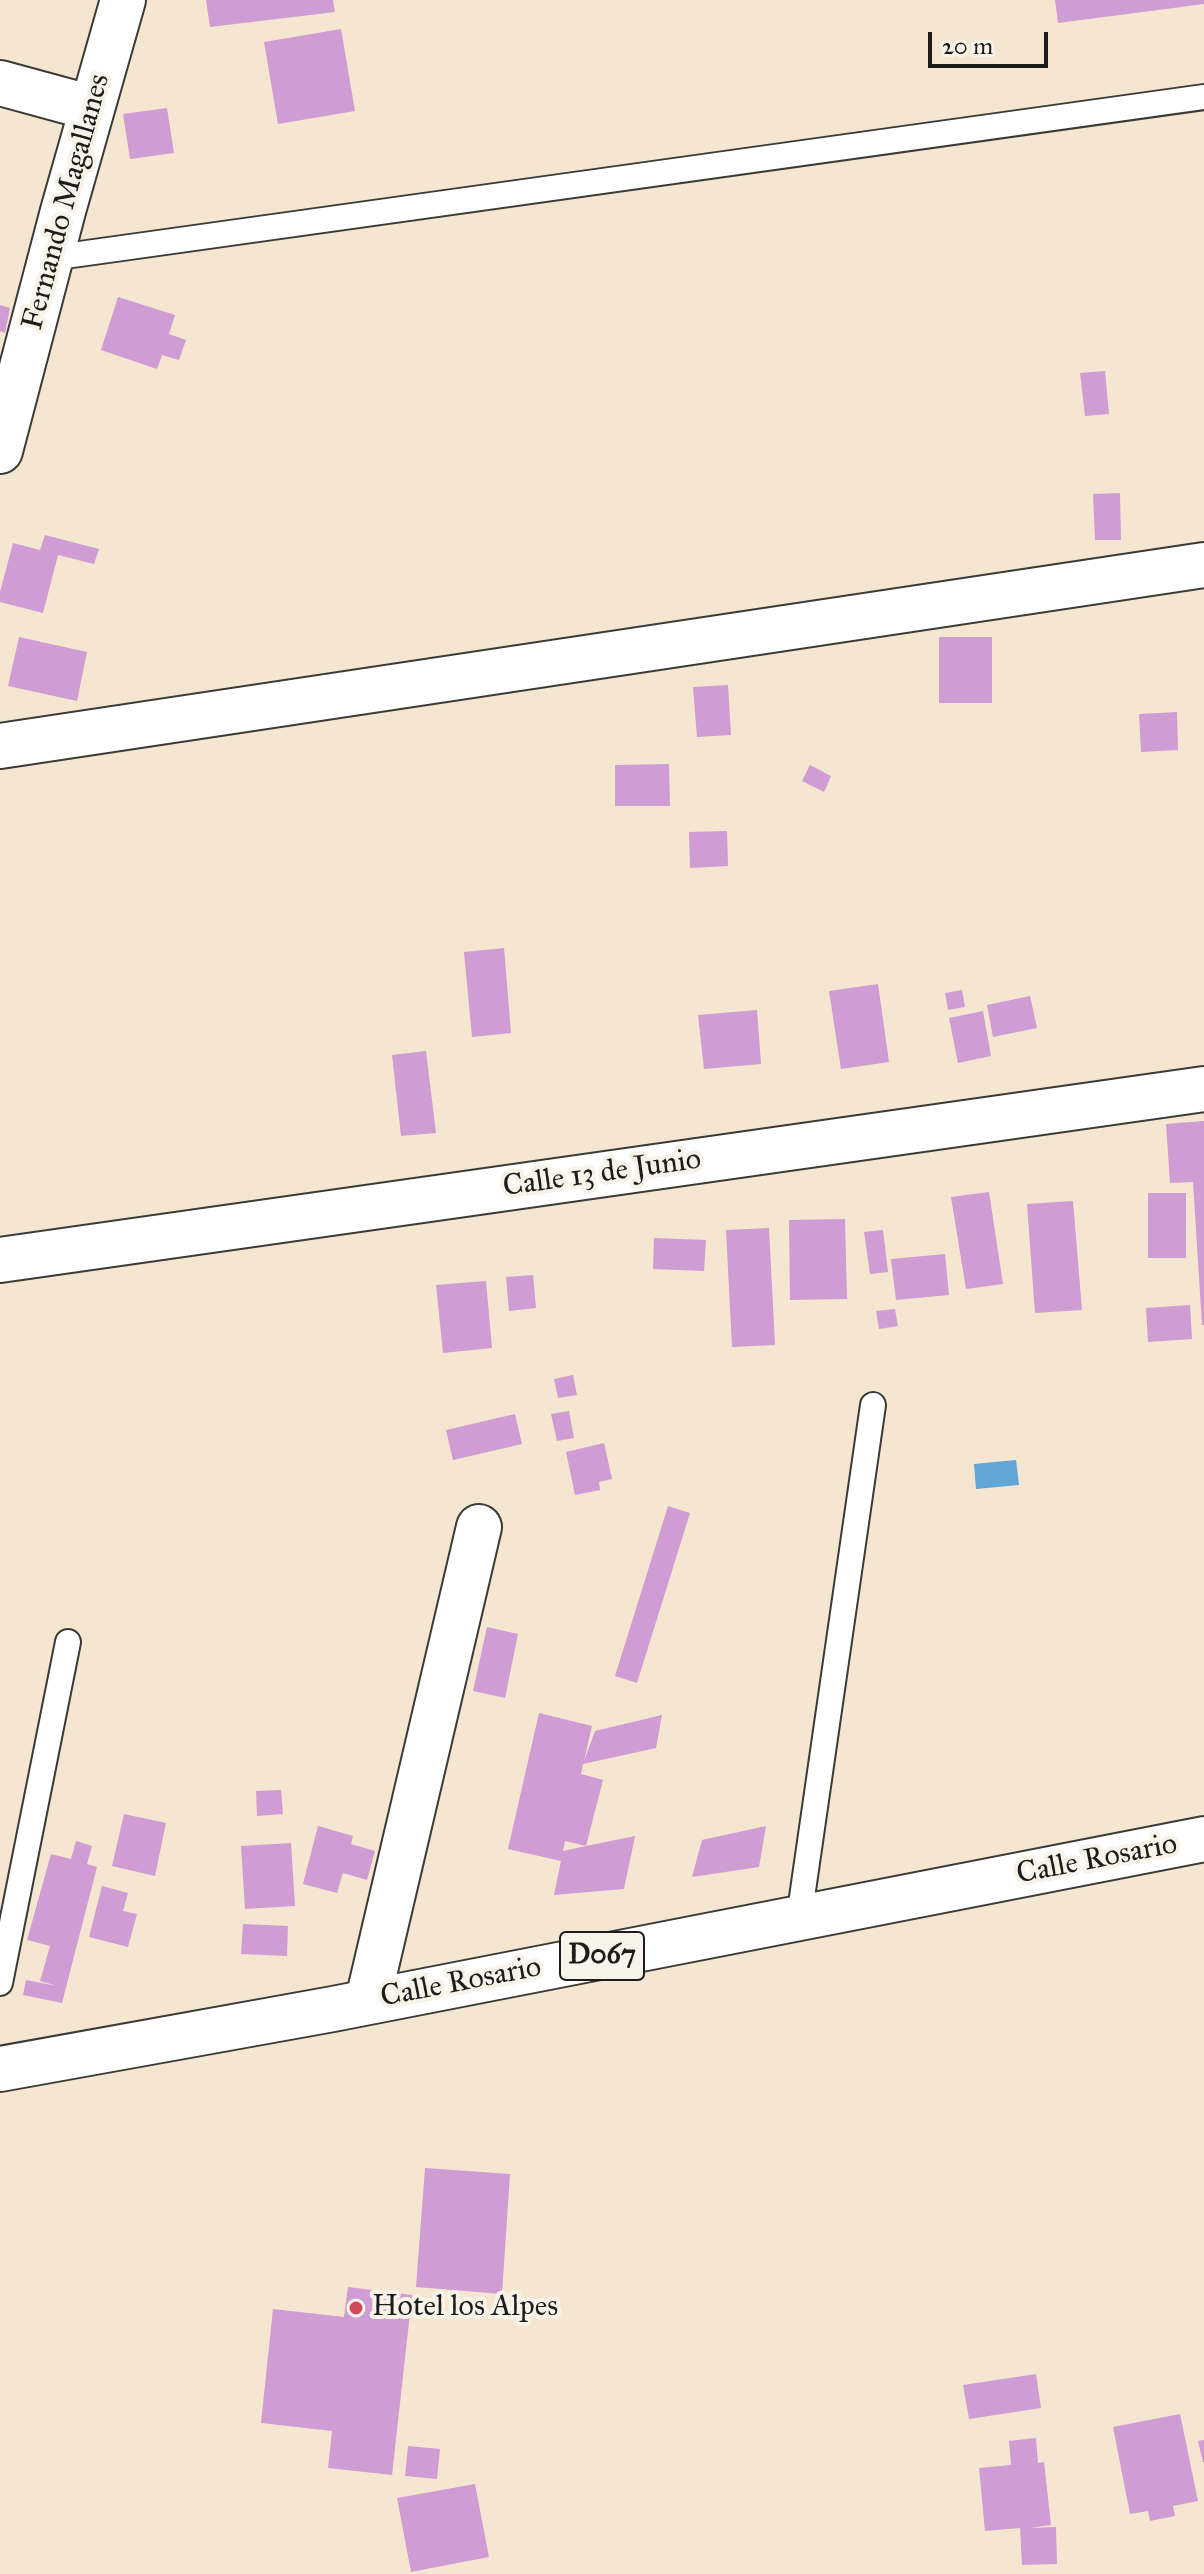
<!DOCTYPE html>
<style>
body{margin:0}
#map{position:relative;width:1204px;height:2574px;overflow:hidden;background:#f4e6d0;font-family:"IM FELL Great Primer",serif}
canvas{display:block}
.scale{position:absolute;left:928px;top:32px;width:120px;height:36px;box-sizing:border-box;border:4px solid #1c1c1c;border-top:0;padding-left:10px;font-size:24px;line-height:28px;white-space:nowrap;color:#1c1c1c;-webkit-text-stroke:6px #f7f3e8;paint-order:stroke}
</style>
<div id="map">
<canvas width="1204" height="2574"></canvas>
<div class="scale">20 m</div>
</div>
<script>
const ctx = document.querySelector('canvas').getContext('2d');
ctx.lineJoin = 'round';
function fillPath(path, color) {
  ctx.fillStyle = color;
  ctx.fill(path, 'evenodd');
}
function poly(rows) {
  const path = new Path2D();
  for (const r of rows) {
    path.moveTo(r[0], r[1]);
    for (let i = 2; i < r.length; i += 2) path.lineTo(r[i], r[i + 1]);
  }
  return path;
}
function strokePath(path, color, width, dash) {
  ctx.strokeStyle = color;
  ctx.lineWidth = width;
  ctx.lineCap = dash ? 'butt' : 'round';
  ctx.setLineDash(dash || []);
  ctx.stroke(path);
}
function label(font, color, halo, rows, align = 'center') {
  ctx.font = font + ' "IM FELL Great Primer",serif';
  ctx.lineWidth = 8;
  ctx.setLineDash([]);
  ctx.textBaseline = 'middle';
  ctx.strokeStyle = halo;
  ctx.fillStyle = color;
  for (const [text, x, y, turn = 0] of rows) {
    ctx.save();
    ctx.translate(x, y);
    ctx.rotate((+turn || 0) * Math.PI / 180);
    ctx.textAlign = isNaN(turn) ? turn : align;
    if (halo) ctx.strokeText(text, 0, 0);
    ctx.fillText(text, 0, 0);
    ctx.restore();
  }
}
const water = poly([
 [1016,1460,1019,1485,976,1489,974,1464]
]);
const building = poly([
 [206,0,333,0,335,12,210,27],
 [1055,0,1204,0,1204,4,1058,23],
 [341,29,355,111,278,124,264,42],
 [167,108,174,153,130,159,123,114],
 [118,297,175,315,169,334,186,340,179,360,162,355,157,369,101,350],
 [0,305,10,308,5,333,0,331],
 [1105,371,1109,414,1085,416,1080,373],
 [1120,493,1121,540,1095,540,1093,494],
 [45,535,99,549,94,564,58,555,43,613,0,602,0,592,13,543,40,550],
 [19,637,87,652,77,701,8,686],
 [939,637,992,637,992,703,939,703],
 [728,685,731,735,697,737,693,687],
 [1177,712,1178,750,1141,752,1139,714],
 [669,764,670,806,615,806,615,765],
 [810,765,831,776,824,792,802,781],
 [727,831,728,866,690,868,689,832],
 [504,948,511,1033,472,1037,464,952],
 [878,984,889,1062,841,1069,829,991],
 [962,990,965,1007,948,1010,945,993],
 [1030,996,1037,1028,993,1037,987,1005],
 [757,1010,761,1064,704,1069,698,1015],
 [983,1011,991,1056,958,1063,949,1018],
 [426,1051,436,1133,401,1136,392,1055],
 [1204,1121,1204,1325,1202,1325,1193,1182,1170,1183,1166,1124],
 [989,1192,1003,1284,966,1289,951,1197],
 [1148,1193,1186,1193,1186,1258,1148,1258],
 [1073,1201,1082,1310,1035,1313,1027,1204],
 [845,1219,847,1299,790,1300,789,1220],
 [769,1228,775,1345,732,1347,726,1230],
 [883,1230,888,1272,870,1274,864,1232],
 [654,1238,706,1240,704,1271,653,1269],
 [945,1254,949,1295,896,1300,891,1259],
 [533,1275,536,1308,509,1311,506,1277],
 [486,1281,492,1348,443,1353,436,1285],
 [1190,1305,1192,1339,1148,1342,1146,1308],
 [895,1309,898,1326,879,1329,876,1311],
 [573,1375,577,1395,558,1398,554,1379],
 [569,1411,574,1438,557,1441,551,1414],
 [515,1414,522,1444,453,1460,446,1430],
 [604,1443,612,1479,599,1482,600,1490,575,1495,566,1452],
 [668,1506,690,1513,637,1683,615,1676],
 [487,1627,518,1634,505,1698,473,1691],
 [539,1713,592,1726,584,1761,595,1731,662,1715,656,1748,583,1764,581,1774,603,1780,586,1846,565,1841,563,1851,586,1846,635,1836,624,1889,554,1895,561,1861,508,1849],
 [281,1790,283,1814,257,1816,256,1791],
 [124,1814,166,1823,155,1876,112,1866],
 [318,1826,353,1836,351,1844,375,1851,367,1880,343,1873,337,1893,303,1884],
 [766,1826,759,1867,692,1877,702,1840],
 [76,1841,92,1846,87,1864,97,1867,62,2003,23,1995,26,1980,57,1986,40,1981,50,1946,27,1940,51,1854,71,1859],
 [291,1843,295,1906,245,1909,241,1846],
 [102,1886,128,1893,123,1911,137,1914,128,1947,89,1937],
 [243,1924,288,1926,287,1956,241,1954],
 [425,2168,510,2174,502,2294,416,2287],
 [348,2287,412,2295,392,2475,328,2468,332,2431,261,2423,273,2309,344,2317],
 [1036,2374,1041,2408,969,2419,963,2385],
 [1180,2414,1198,2501,1173,2506,1175,2516,1150,2521,1148,2511,1130,2514,1113,2427],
 [1036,2438,1038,2463,1044,2462,1051,2525,1030,2528,1056,2527,1057,2564,1022,2565,1020,2528,985,2531,979,2468,1011,2465,1009,2441],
 [1204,2440,1204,2462,1203,2462,1198,2441],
 [408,2446,440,2449,437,2479,405,2476],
 [475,2484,489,2557,411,2572,397,2498]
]);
const service = poly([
 [51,258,1204,97],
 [799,1918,873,1405],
 [0,1983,68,1642]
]);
const minor = poly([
 [0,83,92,108],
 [0,451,63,211,123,0],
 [0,746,1204,565],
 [0,1260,1204,1089],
 [368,2000,479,1527]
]);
const primary = poly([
 [0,2069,333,2009,1204,1839]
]);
const markers = [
 [356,2308,8,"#d1495b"]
];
const shields = [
 [602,1956,84]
];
const shieldNames = [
 ["D067",602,1956]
];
const streetNames = [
 ["Fernando Magallanes",67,202,-75],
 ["Calle 13 de Junio",602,1174,-8],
 ["Calle Rosario",1097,1860,-11],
 ["Calle Rosario",461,1983,-11]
];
const poiNames = [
 ["Hotel los Alpes",372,2308]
];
fillPath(water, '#60a6d6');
fillPath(building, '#cf9cd4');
strokePath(service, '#3c3a37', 28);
strokePath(minor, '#3c3a37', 48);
strokePath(primary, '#3c3a37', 48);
strokePath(service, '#fff', 24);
strokePath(minor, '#fff', 44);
strokePath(primary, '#fff', 44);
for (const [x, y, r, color] of markers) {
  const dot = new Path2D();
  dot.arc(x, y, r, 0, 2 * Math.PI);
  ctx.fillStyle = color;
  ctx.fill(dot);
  strokePath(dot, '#f7f3e8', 3);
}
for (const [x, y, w] of shields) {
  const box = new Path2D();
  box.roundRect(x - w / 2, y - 24, w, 48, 6);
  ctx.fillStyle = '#f7f3e8';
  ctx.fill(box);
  strokePath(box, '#1c1c1c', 2);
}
label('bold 28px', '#1c1c1c', null, shieldNames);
label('30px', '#1c1c1c', '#f7f3e8', streetNames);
label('30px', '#1c1c1c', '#f7f3e8', poiNames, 'left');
</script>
